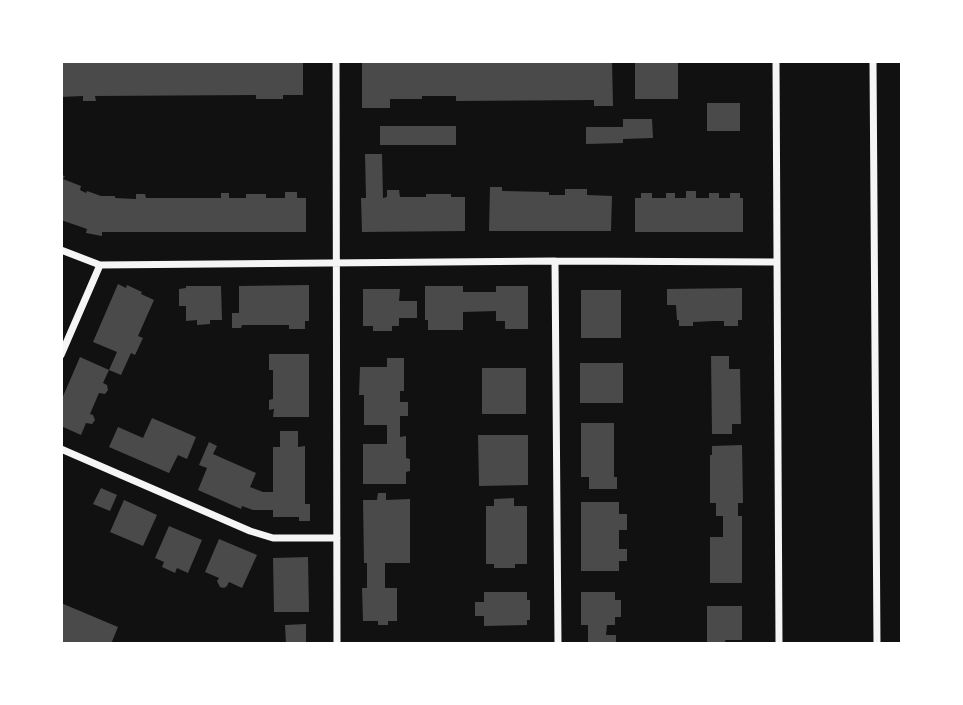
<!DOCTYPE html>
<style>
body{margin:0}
#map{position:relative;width:963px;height:705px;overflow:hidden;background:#111;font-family:Cabin,sans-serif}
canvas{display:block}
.frame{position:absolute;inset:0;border:63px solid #fff;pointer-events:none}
</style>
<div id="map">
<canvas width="963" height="705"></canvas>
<div class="frame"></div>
</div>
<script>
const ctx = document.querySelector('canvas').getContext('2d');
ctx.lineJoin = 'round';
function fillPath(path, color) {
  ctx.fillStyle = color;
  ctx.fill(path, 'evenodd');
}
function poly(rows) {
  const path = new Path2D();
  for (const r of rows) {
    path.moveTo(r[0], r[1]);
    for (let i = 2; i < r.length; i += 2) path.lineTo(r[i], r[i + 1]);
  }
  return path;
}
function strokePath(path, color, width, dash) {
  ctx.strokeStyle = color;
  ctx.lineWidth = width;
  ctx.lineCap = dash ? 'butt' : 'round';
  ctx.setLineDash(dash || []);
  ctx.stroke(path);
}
const building = poly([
 [61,61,303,61,303,95,283,95,283,99,256,99,256,95,95,96,96,101,83,101,83,96,61,97],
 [362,61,612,61,613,106,594,106,594,100,456,101,456,96,422,96,422,99,390,99,390,108,362,108],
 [635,61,678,61,678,99,635,99],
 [707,103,740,103,740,131,707,131],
 [623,119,652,119,653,138,623,139,623,143,586,144,586,127,623,127],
 [380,126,456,126,456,145,380,145],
 [365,154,382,154,383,198,387,197,387,190,399,190,400,197,426,197,426,194,451,194,451,197,465,197,465,231,362,232,361,198,366,198],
 [61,175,65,176,63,179,81,186,80,190,86,193,87,191,101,196,115,196,115,198,136,199,136,194,145,194,146,198,221,198,221,193,229,193,229,198,246,198,246,194,266,194,266,198,285,198,285,192,297,192,297,198,306,198,306,232,102,232,102,236,86,233,87,229,61,220],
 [490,187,502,187,502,191,549,192,549,195,565,195,565,189,587,189,587,195,612,196,611,231,489,231],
 [686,191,696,191,696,198,709,198,709,193,719,193,719,198,730,198,730,193,740,193,740,198,743,198,743,232,635,232,635,198,641,198,641,193,652,193,652,198,666,198,666,193,675,193,675,198,686,198],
 [118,284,126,288,127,285,142,292,141,294,154,300,138,336,143,338,135,355,131,353,121,375,109,370,117,352,93,342],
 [309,285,309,321,305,321,305,329,289,329,289,325,242,325,241,328,232,328,232,313,239,313,239,286],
 [186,286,221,286,222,320,210,320,210,324,197,325,197,320,186,321,186,306,179,306,179,289,186,288],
 [425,286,463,286,463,292,496,292,496,286,528,286,528,329,505,329,505,321,496,321,496,311,463,312,463,330,428,330,428,320,425,320],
 [742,288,742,320,738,320,738,326,724,326,724,321,714,321,693,322,693,326,679,326,679,320,677,320,676,305,667,305,667,289],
 [363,289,400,289,399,301,417,301,417,318,399,318,399,326,392,326,392,331,373,331,373,326,363,326],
 [581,290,621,290,621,338,581,338],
 [269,354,309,354,309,417,273,417,274,409,269,410,269,400,273,399,273,370,269,370],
 [711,356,729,356,729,369,740,369,741,424,732,424,732,434,712,434],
 [80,357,109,370,103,383,107,385,108,390,105,394,99,393,90,414,93,415,95,420,92,424,86,423,81,435,61,426,61,401],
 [387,358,404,358,404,391,400,391,400,402,408,402,408,416,400,416,400,437,406,436,406,458,410,459,410,471,406,472,406,484,363,484,363,444,387,444,387,425,364,425,364,395,359,395,360,367,387,367],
 [580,363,623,363,623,403,580,403],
 [482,368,526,368,526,414,482,414],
 [152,418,196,437,187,459,178,455,169,473,109,447,118,427,143,438],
 [581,423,614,423,614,477,617,477,617,489,589,489,589,477,581,477],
 [280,431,298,431,298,447,305,446,305,504,310,504,310,521,299,521,299,517,273,517,273,510,253,510,242,506,241,509,198,490,207,468,199,465,209,442,217,446,213,454,256,473,250,487,263,492,273,492,273,447,280,447],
 [478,435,528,435,528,485,479,486],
 [742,445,743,503,738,503,738,516,742,516,742,583,710,583,710,537,723,537,723,516,716,516,716,503,710,503,710,455,712,455,712,446],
 [101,488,117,495,110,511,93,504],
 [378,493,386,493,386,500,410,499,410,563,385,563,385,588,397,588,397,621,388,621,388,625,378,625,378,621,363,621,362,588,367,588,367,563,364,563,363,500,377,500],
 [514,498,514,506,527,506,527,564,515,564,515,568,494,568,494,564,486,564,486,506,494,506,494,499],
 [124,500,157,515,143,546,110,532],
 [581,502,619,502,619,514,627,514,627,530,619,530,619,549,627,549,627,561,619,561,619,571,581,571],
 [169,526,202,540,188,573,177,568,175,573,162,567,164,562,155,558],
 [219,539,257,555,242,588,229,582,227,586,224,588,220,587,217,581,219,578,205,572],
 [308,557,309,612,274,612,273,558],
 [484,592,527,592,527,600,530,600,530,620,527,620,527,625,484,626,484,616,475,616,475,602,484,602],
 [581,592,615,592,615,600,621,600,621,617,615,617,615,625,607,625,606,635,616,635,616,644,588,644,588,625,581,625],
 [61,603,118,627,111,644,61,644],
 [707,606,742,606,742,640,725,640,726,644,707,644],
 [306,624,306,644,286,644,285,625]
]);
const minor = poly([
 [336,61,337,644],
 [776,61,779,644],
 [873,61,877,644],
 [61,250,100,265,555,261,777,262],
 [555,261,558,644],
 [61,355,100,265],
 [61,449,250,531,273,538,337,538]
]);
fillPath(building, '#4a4a4a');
strokePath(minor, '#f5f5f5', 7);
</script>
